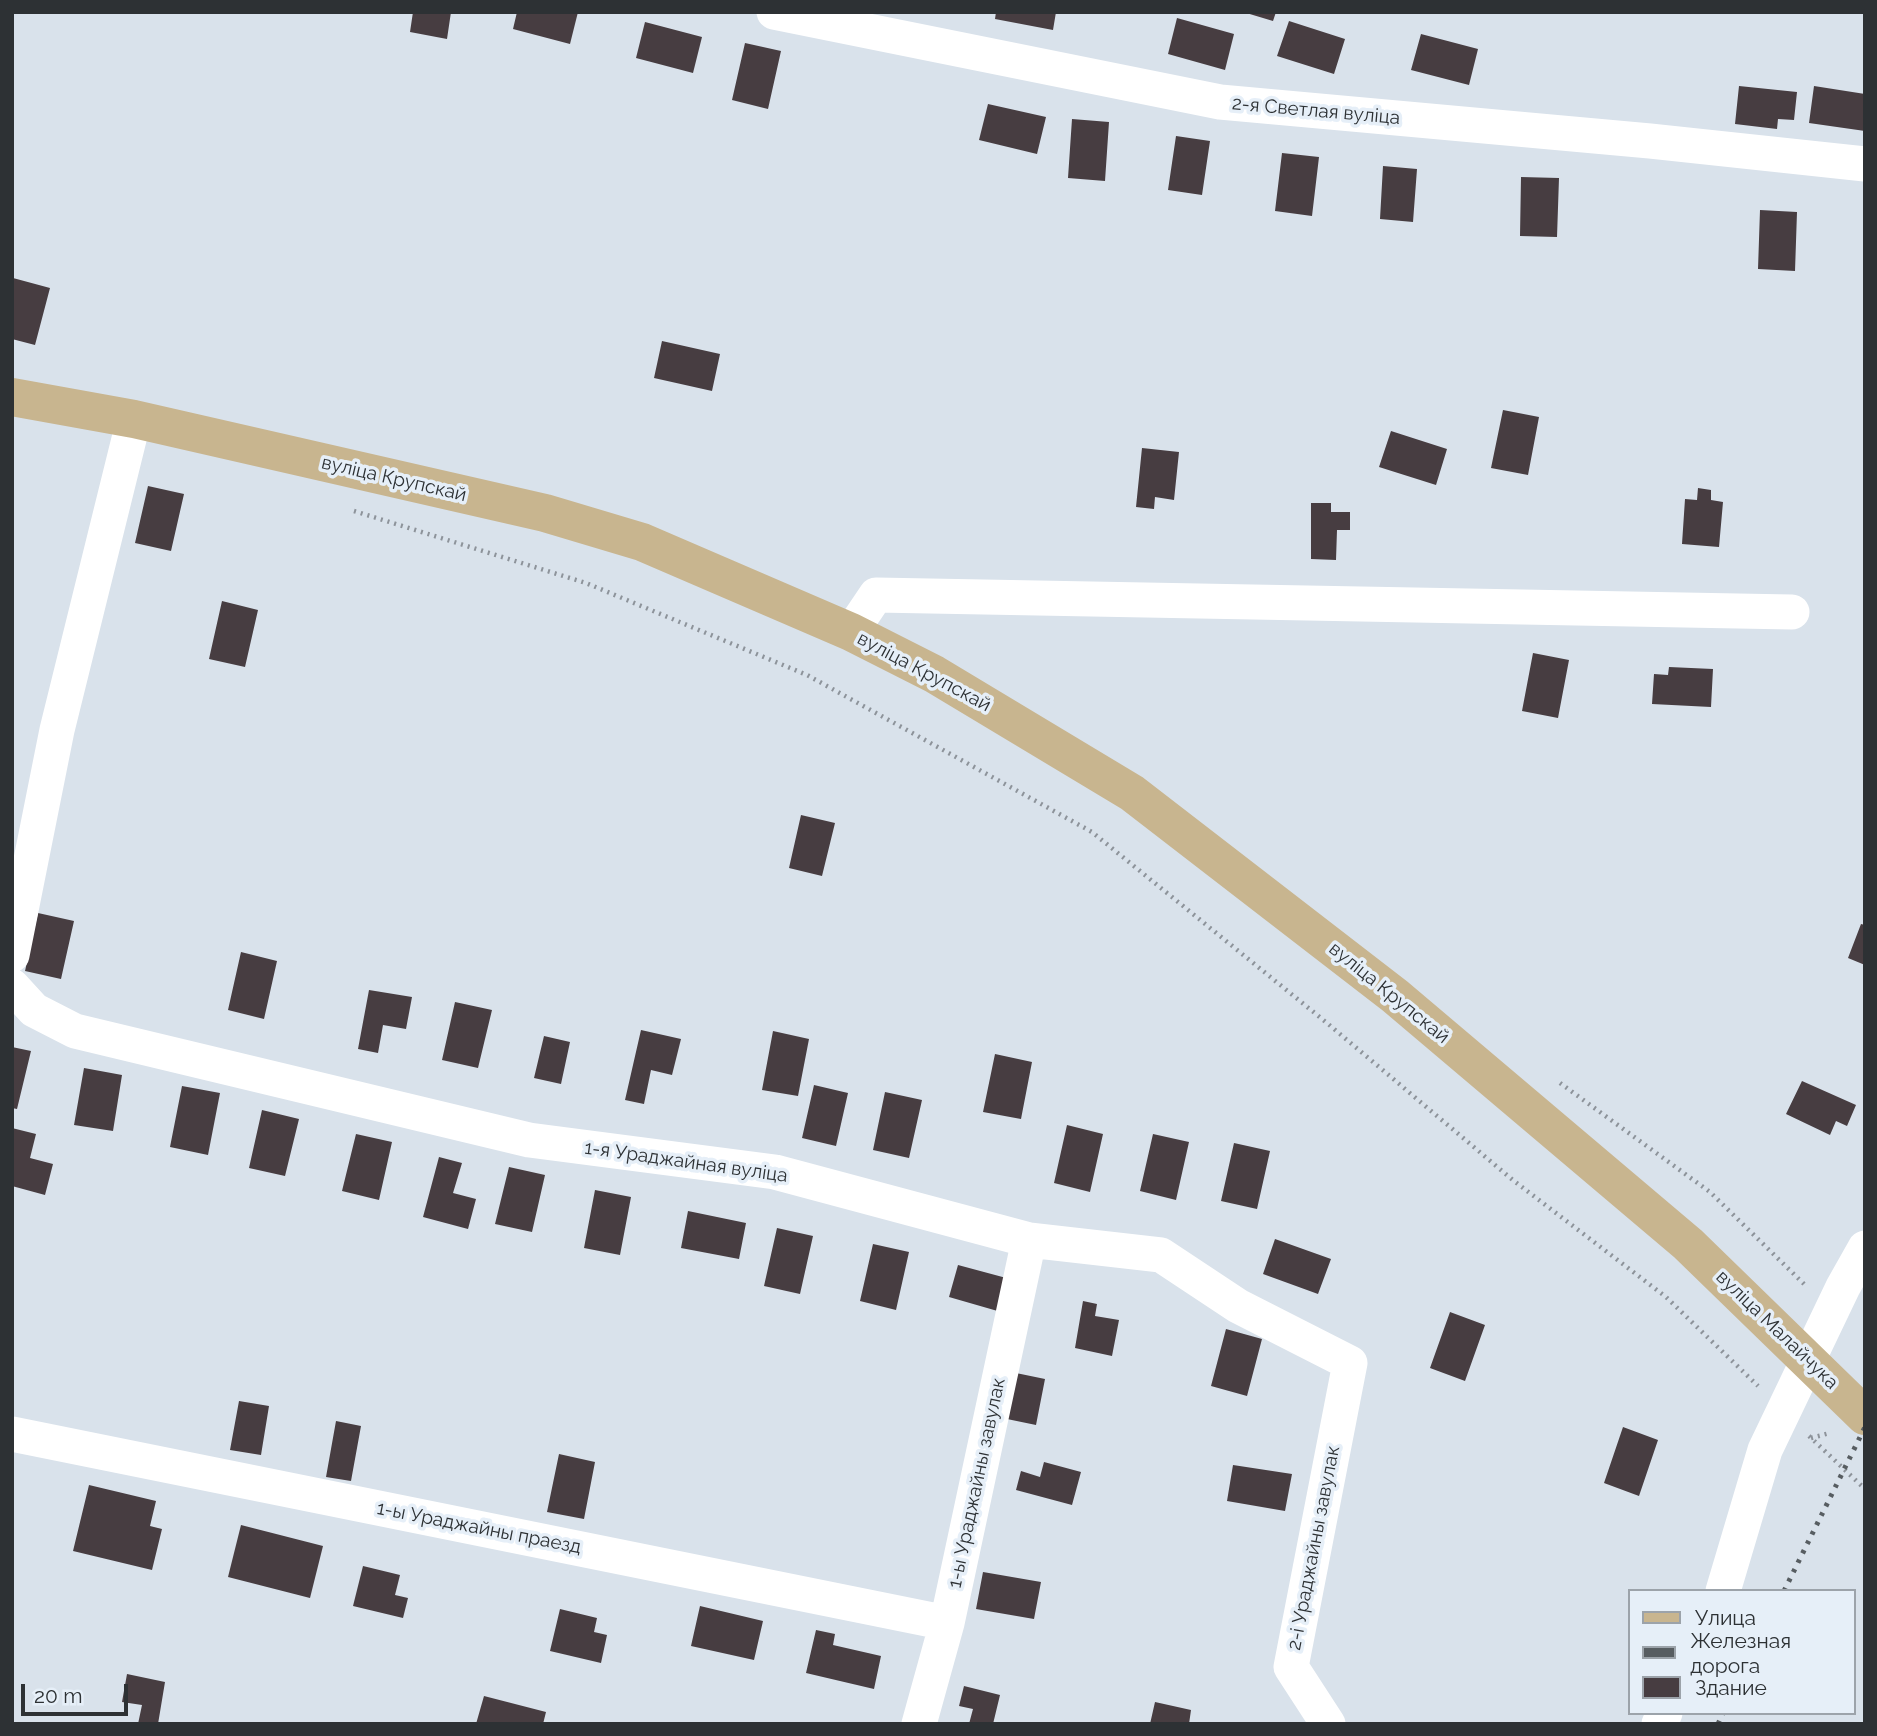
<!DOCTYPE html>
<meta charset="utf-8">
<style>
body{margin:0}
#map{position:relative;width:1877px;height:1736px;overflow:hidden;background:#d9e2eb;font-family:Raleway,sans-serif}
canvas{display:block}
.frame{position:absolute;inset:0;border:14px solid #2d3134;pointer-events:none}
.legend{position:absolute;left:1628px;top:1589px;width:228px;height:126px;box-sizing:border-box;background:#e6eff8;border:2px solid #9ca3aa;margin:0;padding:9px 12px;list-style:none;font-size:21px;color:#2d3134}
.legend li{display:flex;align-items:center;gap:14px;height:35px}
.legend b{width:35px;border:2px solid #9ca3aa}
.scale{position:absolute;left:21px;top:1684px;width:107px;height:32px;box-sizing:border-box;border:4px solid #2d3134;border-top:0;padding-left:9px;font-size:21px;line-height:24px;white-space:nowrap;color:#2d3134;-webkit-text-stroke:5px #e6eff8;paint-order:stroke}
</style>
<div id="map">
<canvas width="1877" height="1736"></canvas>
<div class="frame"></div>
<ul class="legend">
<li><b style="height:9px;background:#c8b58f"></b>Улица</li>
<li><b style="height:9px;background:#575d61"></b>Железная дорога</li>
<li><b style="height:19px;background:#473d41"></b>Здание</li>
</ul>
<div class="scale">20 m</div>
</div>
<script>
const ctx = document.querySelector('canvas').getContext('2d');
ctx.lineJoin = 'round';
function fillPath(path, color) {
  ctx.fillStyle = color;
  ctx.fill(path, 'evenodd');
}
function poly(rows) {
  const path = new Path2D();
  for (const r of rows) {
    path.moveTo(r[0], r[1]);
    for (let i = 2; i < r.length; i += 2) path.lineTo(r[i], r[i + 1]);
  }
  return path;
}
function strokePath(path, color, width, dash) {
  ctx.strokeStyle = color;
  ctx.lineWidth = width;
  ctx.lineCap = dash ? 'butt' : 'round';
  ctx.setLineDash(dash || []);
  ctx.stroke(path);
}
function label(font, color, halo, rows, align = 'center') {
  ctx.font = font + ' Raleway,sans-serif';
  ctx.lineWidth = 7;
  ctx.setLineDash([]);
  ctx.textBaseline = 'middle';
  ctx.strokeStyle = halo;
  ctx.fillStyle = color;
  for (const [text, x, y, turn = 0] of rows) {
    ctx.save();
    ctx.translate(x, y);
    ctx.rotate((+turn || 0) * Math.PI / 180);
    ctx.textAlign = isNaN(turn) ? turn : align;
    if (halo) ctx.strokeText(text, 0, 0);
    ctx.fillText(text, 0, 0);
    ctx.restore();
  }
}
const building = poly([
 [413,12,451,12,447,39,410,32],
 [517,12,578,12,570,44,513,29],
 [996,12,1056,12,1053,30,995,19],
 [1243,12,1276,12,1273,21],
 [1177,18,1234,34,1225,70,1168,54],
 [1289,21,1345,39,1334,74,1277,56],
 [645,22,702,37,693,73,636,58],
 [1421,34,1478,49,1469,85,1411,70],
 [745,43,781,51,768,109,732,100],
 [1739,86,1797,92,1794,120,1778,119,1777,129,1735,124],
 [1814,86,1865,94,1865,131,1809,123],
 [988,104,1046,117,1037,154,979,140],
 [1072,119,1109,122,1105,181,1068,178],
 [1176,136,1210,141,1202,195,1168,190],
 [1282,153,1319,157,1312,216,1275,211],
 [1383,166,1417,169,1413,222,1380,219],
 [1521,177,1559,178,1557,237,1520,236],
 [1760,210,1797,212,1795,271,1758,269],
 [13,278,50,288,35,345,12,339],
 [662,341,720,354,712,391,654,378],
 [1503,410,1539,417,1528,475,1491,468],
 [1391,431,1447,449,1436,485,1379,467],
 [1142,448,1179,452,1174,500,1155,497,1154,509,1136,507],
 [148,486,184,494,171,551,135,543],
 [1698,488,1711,490,1711,500,1723,502,1719,547,1682,544,1685,499,1697,500],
 [1311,503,1331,503,1331,512,1350,512,1350,530,1337,530,1336,560,1311,559],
 [222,601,258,610,245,667,209,659],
 [1533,653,1569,660,1558,718,1522,711],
 [1669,667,1713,669,1711,707,1652,704,1654,674,1668,675],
 [801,815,835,823,822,876,789,868],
 [38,913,74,921,61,979,25,971],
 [1861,924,1865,925,1865,965,1848,958],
 [241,952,277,961,264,1019,228,1010],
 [369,990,412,997,406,1029,383,1025,378,1053,358,1049],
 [455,1002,492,1010,478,1068,442,1060],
 [641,1030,681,1039,672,1075,651,1070,644,1104,625,1100],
 [773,1031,809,1039,798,1096,762,1090],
 [544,1036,570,1042,561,1084,534,1078],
 [12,1047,31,1051,17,1109,12,1108],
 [995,1054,1032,1062,1021,1119,983,1112],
 [84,1068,122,1075,113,1131,74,1125],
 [1802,1081,1856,1105,1847,1126,1836,1121,1830,1135,1786,1114],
 [814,1085,848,1093,836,1146,802,1138],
 [182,1086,220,1093,208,1155,170,1147],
 [885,1092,922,1100,909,1158,873,1150],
 [262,1110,299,1119,285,1176,249,1168],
 [1067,1125,1103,1134,1090,1192,1054,1183],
 [12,1128,36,1134,30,1158,53,1164,45,1195,12,1186],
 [356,1134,392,1142,379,1200,342,1191],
 [1153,1134,1189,1142,1176,1200,1140,1191],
 [1234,1143,1270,1151,1257,1209,1221,1201],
 [439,1157,462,1163,453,1193,476,1199,468,1229,423,1217],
 [509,1167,545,1175,532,1232,495,1224],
 [595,1190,631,1197,620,1255,584,1248],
 [688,1211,746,1223,739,1259,681,1248],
 [777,1228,813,1236,800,1294,764,1286],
 [1275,1239,1331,1259,1318,1294,1263,1274],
 [873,1244,909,1252,896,1310,860,1301],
 [958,1265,1010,1279,1001,1312,949,1297],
 [1083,1301,1097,1304,1095,1316,1119,1320,1112,1356,1075,1348],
 [1450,1312,1485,1325,1465,1381,1430,1368],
 [1226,1329,1262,1339,1247,1396,1211,1386],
 [1016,1373,1045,1379,1036,1425,1007,1419],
 [239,1401,269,1406,261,1455,230,1450],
 [336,1421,361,1426,351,1481,326,1477],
 [1623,1427,1658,1440,1639,1496,1604,1483],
 [559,1454,595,1462,584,1519,547,1512],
 [1044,1462,1081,1472,1072,1505,1016,1490,1021,1471,1040,1477],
 [1233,1465,1292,1474,1285,1511,1227,1501],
 [89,1485,156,1501,150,1526,162,1529,152,1570,73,1551],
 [241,1525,323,1546,310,1598,228,1577],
 [363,1566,400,1575,395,1595,408,1598,403,1618,353,1606],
 [983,1572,1041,1582,1034,1619,976,1609],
 [700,1606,763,1621,754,1660,691,1646],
 [560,1609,597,1618,594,1632,607,1635,601,1663,550,1651],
 [816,1630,835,1634,833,1645,881,1656,874,1689,806,1673],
 [127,1674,165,1682,158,1724,138,1724,142,1705,122,1702],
 [964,1686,1000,1695,993,1724,969,1724,973,1709,959,1706],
 [484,1696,546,1712,543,1724,476,1724],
 [1155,1702,1191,1710,1189,1724,1150,1724]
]);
const path = poly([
 [354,511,586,583,807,675,1092,832,1327,1023,1514,1181,1666,1297,1758,1386],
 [1560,1083,1710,1192,1804,1284],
 [1809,1436,1865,1489],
 [1811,1438,1830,1433]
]);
const street = poly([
 [774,12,1220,102,1650,141,1865,164],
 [851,632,876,595,1792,612],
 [12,955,57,730,134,419],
 [12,986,34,1010,75,1031,529,1140,775,1172,1029,1240,1161,1255,1238,1306,1350,1363,1291,1667,1328,1724],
 [12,1434,947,1623],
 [1723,1591,1765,1450,1843,1287,1865,1248],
 [919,1724,947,1623,1029,1240],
 [1659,1724,1665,1713]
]);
const primary = poly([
 [12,397,134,419,545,513,642,542,851,632,934,674,1132,793,1395,996,1688,1244,1865,1416]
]);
const rail = poly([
 [1784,1591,1865,1427],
 [1718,1724,1723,1713]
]);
const streetNames = [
 ["2-я Светлая вуліца",1316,111,5],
 ["вуліца Крупскай",394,479,13],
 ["вуліца Крупскай",924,672,28],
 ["вуліца Крупскай",1389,993,39],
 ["1-я Ураджайная вуліца",686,1162,8],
 ["вуліца Малайчука",1777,1330,44],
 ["1-ы Ураджайны завулак",977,1483,-78],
 ["1-ы Ураджайны праезд",479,1528,11],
 ["2-і Ураджайны завулак",1314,1548,-79]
];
fillPath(building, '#473d41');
strokePath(path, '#8d939a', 4.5, [2, 5]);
strokePath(street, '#fff', 35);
strokePath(primary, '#c8b58f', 38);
strokePath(rail, '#575d61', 5, [3.5, 7]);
label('19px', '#2d3134', '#e6eff8', streetNames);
</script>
